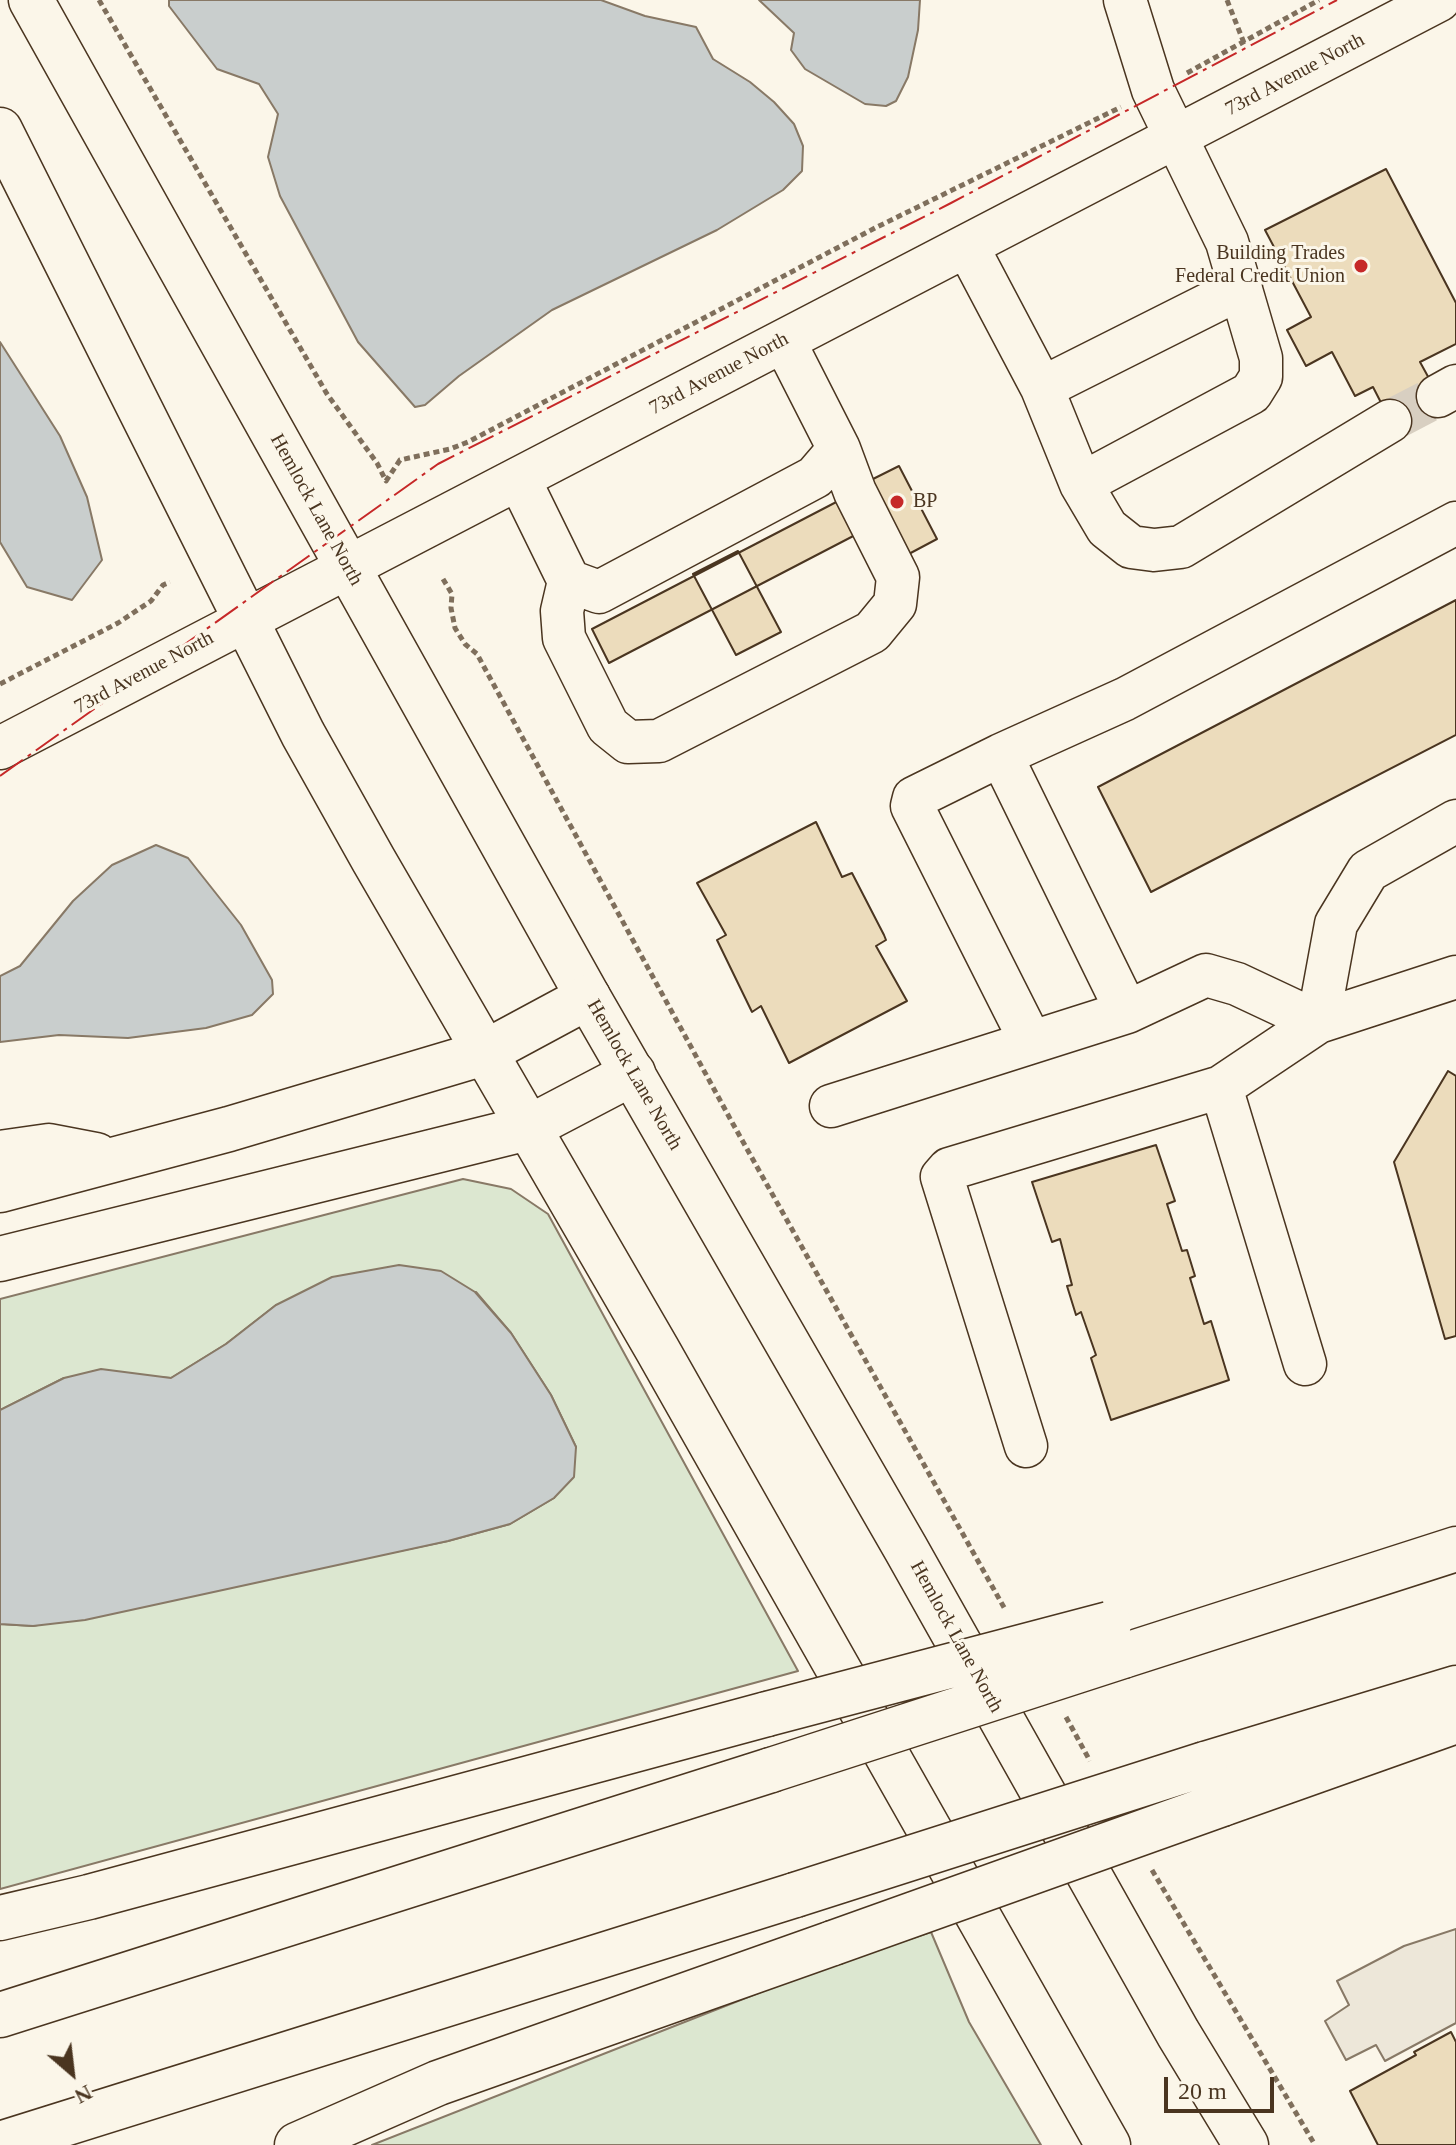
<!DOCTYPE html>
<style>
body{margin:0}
#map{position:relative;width:1456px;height:2145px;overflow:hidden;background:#fbf6e9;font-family:"Times New Roman",serif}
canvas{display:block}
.north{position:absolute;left:32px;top:2033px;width:80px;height:80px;-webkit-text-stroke:6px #fbf6e9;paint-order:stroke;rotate:152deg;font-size:22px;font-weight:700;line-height:32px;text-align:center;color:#4a3520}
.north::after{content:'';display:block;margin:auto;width:28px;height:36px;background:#4a3520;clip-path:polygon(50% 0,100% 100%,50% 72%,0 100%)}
.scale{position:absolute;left:1164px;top:2077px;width:110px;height:36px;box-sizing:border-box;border:4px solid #4a3520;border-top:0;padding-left:10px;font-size:24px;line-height:28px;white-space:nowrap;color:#4a3520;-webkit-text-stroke:6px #fbf6e9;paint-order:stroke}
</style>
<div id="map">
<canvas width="1456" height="2145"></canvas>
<div class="north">N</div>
<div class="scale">20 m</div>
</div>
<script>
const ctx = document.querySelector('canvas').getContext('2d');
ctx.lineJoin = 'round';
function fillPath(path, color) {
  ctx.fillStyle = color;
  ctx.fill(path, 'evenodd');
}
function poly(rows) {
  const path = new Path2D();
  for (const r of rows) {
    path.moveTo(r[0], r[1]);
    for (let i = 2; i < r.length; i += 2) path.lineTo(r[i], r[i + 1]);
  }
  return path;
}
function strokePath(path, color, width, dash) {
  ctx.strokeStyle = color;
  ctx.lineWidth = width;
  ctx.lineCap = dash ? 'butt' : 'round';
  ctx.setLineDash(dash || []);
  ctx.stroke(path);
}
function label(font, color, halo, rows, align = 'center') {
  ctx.font = font + ' "Times New Roman",serif';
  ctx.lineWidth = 6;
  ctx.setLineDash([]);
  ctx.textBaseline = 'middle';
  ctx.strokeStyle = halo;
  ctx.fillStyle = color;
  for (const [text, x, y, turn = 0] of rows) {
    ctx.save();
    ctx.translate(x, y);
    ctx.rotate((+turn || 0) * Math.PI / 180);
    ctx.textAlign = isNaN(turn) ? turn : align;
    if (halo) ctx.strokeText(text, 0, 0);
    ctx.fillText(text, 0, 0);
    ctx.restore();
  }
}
const green = poly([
 [463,1179,511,1189,548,1214,798,1671,0,1889,0,1624,33,1626,448,1541,510,1524,554,1498,576,1447,551,1395,511,1333,476,1292,276,1305,226,1344,171,1378,141,1376,64,1378,0,1410,0,1299,463,1179],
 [931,1932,969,2022,1041,2145,372,2145,822,1968,931,1932]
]);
const parking = poly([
 [1456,1929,1456,2023,1385,2061,1376,2045,1346,2060,1325,2021,1349,2005,1337,1981,1404,1946,1456,1929]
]);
const water = poly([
 [169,0,601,0,645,16,696,27,713,59,750,82,774,102,794,124,803,146,802,171,783,190,717,230,552,310,459,376,425,405,415,407,358,342,280,196,268,157,278,114,259,84,217,69,169,6,169,0],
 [759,0,920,0,918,30,908,77,896,101,886,106,865,104,805,69,791,50,794,33,759,0],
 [0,342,60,436,87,497,102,560,72,600,27,587,0,542,0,342],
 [156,845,188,858,241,925,272,980,273,994,252,1015,206,1028,128,1038,59,1035,0,1042,0,976,20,966,73,901,112,865,156,845],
 [399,1265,441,1271,475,1292,511,1333,551,1395,576,1447,574,1477,554,1498,510,1524,448,1541,85,1620,33,1626,0,1624,0,1410,64,1378,101,1369,171,1378,226,1344,276,1305,332,1277,399,1265]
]);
const building = poly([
 [1386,169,1456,303,1456,344,1420,362,1442,402,1394,428,1373,387,1355,396,1332,352,1306,366,1287,330,1311,317,1265,230,1386,169],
 [899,466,937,539,905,556,867,482,899,466],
 [869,485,886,519,609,663,592,629,869,485],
 [738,551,781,632,736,655,693,574,738,551],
 [1456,600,1456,735,1151,892,1098,787,1456,600],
 [816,822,842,877,852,873,884,935,886,940,876,946,907,1001,789,1063,761,1006,752,1012,717,940,726,935,697,883,816,822],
 [1448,1071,1456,1076,1456,1336,1445,1339,1394,1162,1448,1071],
 [1156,1145,1175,1201,1167,1204,1182,1251,1187,1250,1195,1276,1190,1278,1204,1324,1211,1321,1229,1380,1111,1420,1091,1358,1096,1355,1081,1312,1076,1315,1067,1286,1072,1285,1060,1239,1052,1242,1032,1182,1156,1145],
 [1451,2032,1456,2042,1456,2145,1378,2145,1350,2091,1416,2055,1414,2052,1451,2032]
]);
const minorTunnel = poly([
 [1390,421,1438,396]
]);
const path = poly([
 [99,0,327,394,377,463,386,481,400,460,450,449,468,442,875,228,1121,107],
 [1227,0,1244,43],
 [1187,73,1319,0],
 [443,579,452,594,451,608,455,628,465,644,477,654,733,1124,1006,1611],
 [0,684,118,623,151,601,163,585,170,582],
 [1066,1717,1090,1761],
 [1152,1870,1315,2145]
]);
const minor = poly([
 [967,246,1042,388,1081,484,1107,528,1131,547,1154,550,1181,547,1390,421],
 [1042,388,1241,288],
 [1438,396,1456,386],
 [519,479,569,581,599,592,815,477,839,449,784,341],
 [1081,484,1251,393,1261,377,1261,358,1227,242,1153,90,1125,0],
 [569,581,562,611,564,638,608,726,628,742,659,741,872,632,895,604,898,577,855,492,839,449],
 [0,748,1439,0],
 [1001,755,1125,699,1456,523],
 [1318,1022,1336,924,1368,871,1456,821],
 [1031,1042,912,806,914,798,1001,755,1127,1012],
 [1221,1087,1305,1364],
 [831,1106,1127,1012,1206,975,1237,984,1318,1022],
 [1026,1446,942,1177,949,1169,1221,1087,1318,1022,1456,977]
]);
const major = poly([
 [31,0,588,997,906,1549,1178,2033,1246,2145],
 [0,130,303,734,373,859,657,1349,1108,2145]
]);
const highway = poly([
 [0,1153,49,1146,96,1155],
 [0,1190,229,1129,484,1053,588,997],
 [0,1259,528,1128,633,1073],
 [1123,1656,1456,1549],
 [1205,1764,1456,1688],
 [1222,1804,1456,1721],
 [0,1918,89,1897,767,1714],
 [0,2015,771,1770],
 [0,2144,795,1895],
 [297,2145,438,2083,833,1943]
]);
const highwayBridge = poly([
 [767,1714,1109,1624],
 [771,1770,1123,1656],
 [795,1895,1205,1764],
 [833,1943,1222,1804]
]);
const power = poly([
 [0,776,438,464,951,203,1337,0]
]);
const markers = [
 [1361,266,8,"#c62828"],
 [897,502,8,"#c62828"]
];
const streetNames = [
 ["73rd Avenue North",1295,75,-28],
 ["73rd Avenue North",719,374,-28],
 ["Hemlock Lane North",316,510,61],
 ["73rd Avenue North",144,673,-28],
 ["Hemlock Lane North",634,1075,60],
 ["Hemlock Lane North",956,1637,61]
];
const poiNames = [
 ["Building Trades",1345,254],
 ["Federal Credit Union",1345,277],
 ["BP",913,502,"left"]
];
fillPath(green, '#dce7d0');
strokePath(green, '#887966', 2);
fillPath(parking, '#ede7d9');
strokePath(parking, '#887966', 2);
fillPath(water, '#c9cecd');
strokePath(water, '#887966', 2);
fillPath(building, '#ecdcbc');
strokePath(building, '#4a3520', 2);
strokePath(minorTunnel, '#d8cfc1', 42, [42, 21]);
strokePath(minor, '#4a3520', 45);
strokePath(major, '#4a3520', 47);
strokePath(highway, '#4a3520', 47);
strokePath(path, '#7f6f5c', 5, [6, 4]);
strokePath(minor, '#fbf6e9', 42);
strokePath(major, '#fbf6e9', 44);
strokePath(highway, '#fbf6e9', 44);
strokePath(highwayBridge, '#4a3520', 47, []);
strokePath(highwayBridge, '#fbf6e9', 44);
strokePath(power, '#c62828', 2, [28, 6, 4, 6]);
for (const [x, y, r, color] of markers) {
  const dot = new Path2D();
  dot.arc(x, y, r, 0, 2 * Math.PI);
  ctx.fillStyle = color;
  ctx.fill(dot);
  strokePath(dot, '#fbf6e9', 3);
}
label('20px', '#4a3520', '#fbf6e9', streetNames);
label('20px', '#4a3520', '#fbf6e9', poiNames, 'right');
</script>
